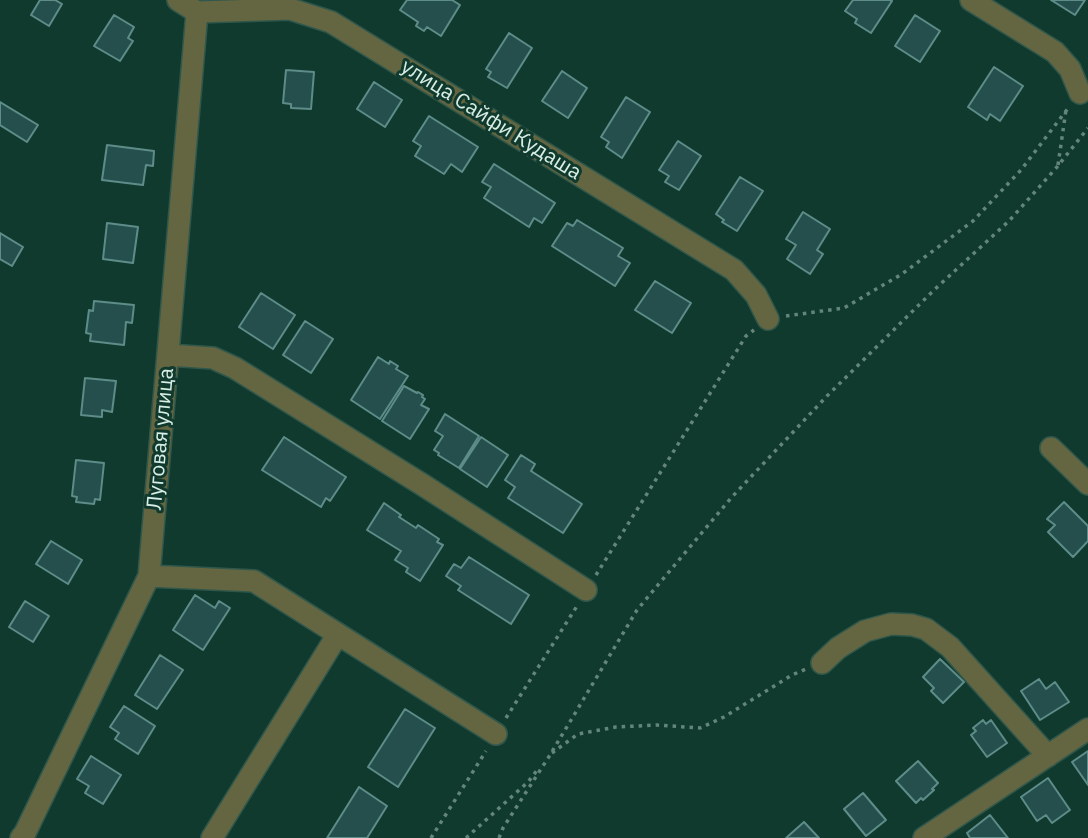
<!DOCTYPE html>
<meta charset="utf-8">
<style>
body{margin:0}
canvas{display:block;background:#103a2e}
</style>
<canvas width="1088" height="838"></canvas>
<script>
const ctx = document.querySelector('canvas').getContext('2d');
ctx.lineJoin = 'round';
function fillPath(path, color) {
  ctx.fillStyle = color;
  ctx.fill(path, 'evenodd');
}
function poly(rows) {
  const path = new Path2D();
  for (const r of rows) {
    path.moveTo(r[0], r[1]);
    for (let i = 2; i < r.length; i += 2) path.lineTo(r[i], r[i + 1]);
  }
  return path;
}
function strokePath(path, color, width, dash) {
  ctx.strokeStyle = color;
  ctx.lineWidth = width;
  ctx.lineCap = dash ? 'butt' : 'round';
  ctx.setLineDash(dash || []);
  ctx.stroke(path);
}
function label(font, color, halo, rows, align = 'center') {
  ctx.font = font + ' "IBM Plex Sans",sans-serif';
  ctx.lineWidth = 6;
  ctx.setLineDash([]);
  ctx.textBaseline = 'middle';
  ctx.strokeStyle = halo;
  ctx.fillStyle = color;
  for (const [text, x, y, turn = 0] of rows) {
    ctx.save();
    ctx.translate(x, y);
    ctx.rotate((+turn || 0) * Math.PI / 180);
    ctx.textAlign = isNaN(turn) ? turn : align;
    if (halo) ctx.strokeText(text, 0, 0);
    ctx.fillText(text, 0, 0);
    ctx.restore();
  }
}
const building = poly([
 [40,0,55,0,62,4,49,26,31,15,40,0],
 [407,0,452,0,460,5,441,36,427,27,424,31,416,26,418,22,400,10,407,0],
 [853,0,890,0,892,1,871,33,855,23,857,19,845,11,853,0],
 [1051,0,1085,0,1075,15,1051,0],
 [114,15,134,27,128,38,133,41,120,61,94,46,114,15],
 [915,15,940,31,920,62,895,46,915,15],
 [509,33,532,48,507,88,488,77,491,72,486,69,509,33],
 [994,67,1023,86,1000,121,990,114,987,120,968,107,994,67],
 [286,70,314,72,311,109,291,108,291,104,283,103,286,70],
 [562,71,587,88,568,118,542,101,562,71],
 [374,82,402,100,385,127,357,109,374,82],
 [626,97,650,112,622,158,606,147,609,142,601,137,626,97],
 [0,102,38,125,27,142,0,125,0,102],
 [429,116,478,147,462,172,451,164,444,174,415,156,421,146,413,141,429,116],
 [678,141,701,156,679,190,665,182,669,176,659,170,678,141],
 [107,145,154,151,153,166,146,165,143,185,102,180,107,145],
 [494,164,555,203,542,223,534,218,529,227,484,198,491,187,482,182,494,164],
 [740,177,763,191,737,231,722,222,724,220,716,214,740,177],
 [803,212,830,229,817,250,823,254,810,274,787,259,796,245,786,239,803,212],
 [577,220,623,248,618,256,630,263,615,286,552,246,567,223,573,226,577,220],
 [107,223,138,227,133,263,103,259,107,223],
 [0,233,23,247,12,266,0,259,0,233],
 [655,281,691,303,672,333,635,310,655,281],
 [261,293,295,315,273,349,239,327,261,293],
 [94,301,134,305,132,323,126,322,124,345,90,341,91,334,86,333,89,310,93,311,94,301],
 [305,321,333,339,311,373,283,355,305,321],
 [378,357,389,364,390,361,398,366,396,369,408,376,380,419,351,400,378,357],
 [85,378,116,381,112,412,102,410,102,417,81,415,85,378],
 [404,386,417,393,418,392,423,395,422,397,425,399,421,405,429,409,410,439,382,421,404,386],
 [445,414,479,436,459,468,438,455,439,453,434,450,443,436,435,431,445,414],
 [284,437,346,477,330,501,326,498,321,507,262,470,284,437],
 [481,437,508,455,487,487,460,469,481,437],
 [521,455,535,464,531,471,582,504,563,533,508,498,515,487,505,480,521,455],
 [76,460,104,463,100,500,95,499,94,504,76,502,77,497,72,496,76,460],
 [1064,502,1088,526,1088,541,1073,557,1048,532,1055,525,1047,519,1064,502],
 [384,503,401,515,399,517,416,528,418,525,439,539,437,542,443,545,420,581,406,572,408,568,395,560,401,551,367,530,384,503],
 [51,541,82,560,68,584,36,564,51,541],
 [469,557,529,595,511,624,458,590,461,586,446,576,454,564,461,568,469,557],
 [195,595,215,608,219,601,230,608,203,650,173,630,195,595],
 [25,601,49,616,33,642,9,627,25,601],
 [160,655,183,670,157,709,135,695,160,655],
 [940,659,964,682,943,703,931,691,934,688,923,677,940,659],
 [1039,679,1046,689,1055,682,1069,702,1040,720,1021,691,1039,679],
 [124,706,155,726,138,754,115,739,119,733,110,727,124,706],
 [405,709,435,728,398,787,368,767,405,709],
 [983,720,986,724,991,720,1007,743,987,757,971,735,976,731,973,728,983,720],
 [1088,751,1088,785,1072,762,1088,751],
 [91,756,121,775,103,804,85,793,89,786,77,779,91,756],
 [918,761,938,783,932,789,934,790,923,800,921,798,916,803,896,781,918,761],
 [1048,778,1070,810,1052,823,1046,815,1037,821,1021,797,1048,778],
 [359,787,387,806,367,838,327,838,359,787],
 [863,793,886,820,866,836,844,809,863,793],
 [990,815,1008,838,970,838,967,833,990,815],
 [804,822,819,838,786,838,804,822]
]);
const path = poly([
 [1058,165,1066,110],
 [786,316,844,308,902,274,973,221,1021,170,1069,107],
 [596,575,746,336,754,330],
 [506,718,577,606],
 [552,753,578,734,616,727,657,725,700,728,724,717,792,675,806,669],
 [431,838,486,751],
 [466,838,528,782,538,769],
 [499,838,503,828,550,755,637,610,731,498,827,396,934,290,1009,221,1057,167,1088,128]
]);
const minor = poly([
 [178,0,197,12,290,9,331,22,734,270,756,295,768,319],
 [971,0,1055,52,1070,69,1080,93],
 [168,355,213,358,235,368,423,485,586,590],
 [1051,448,1088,484],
 [149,576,254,581,496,734],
 [822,663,838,648,865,631,891,624,912,625,926,629,950,647,1048,756],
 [21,838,25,833,149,576,197,12],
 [212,838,338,634],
 [924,838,1088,729]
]);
const streetNames = [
 ["улица Сайфи Кудаша",491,120,32],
 ["Луговая улица",161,439,-85]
];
fillPath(building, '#244f4d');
strokePath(building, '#5d8c89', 2);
strokePath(minor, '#30574b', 24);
strokePath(path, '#63857a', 3.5, [3.5, 5]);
strokePath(minor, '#636641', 21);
label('21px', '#d8eee5', '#103a2e', streetNames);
</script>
